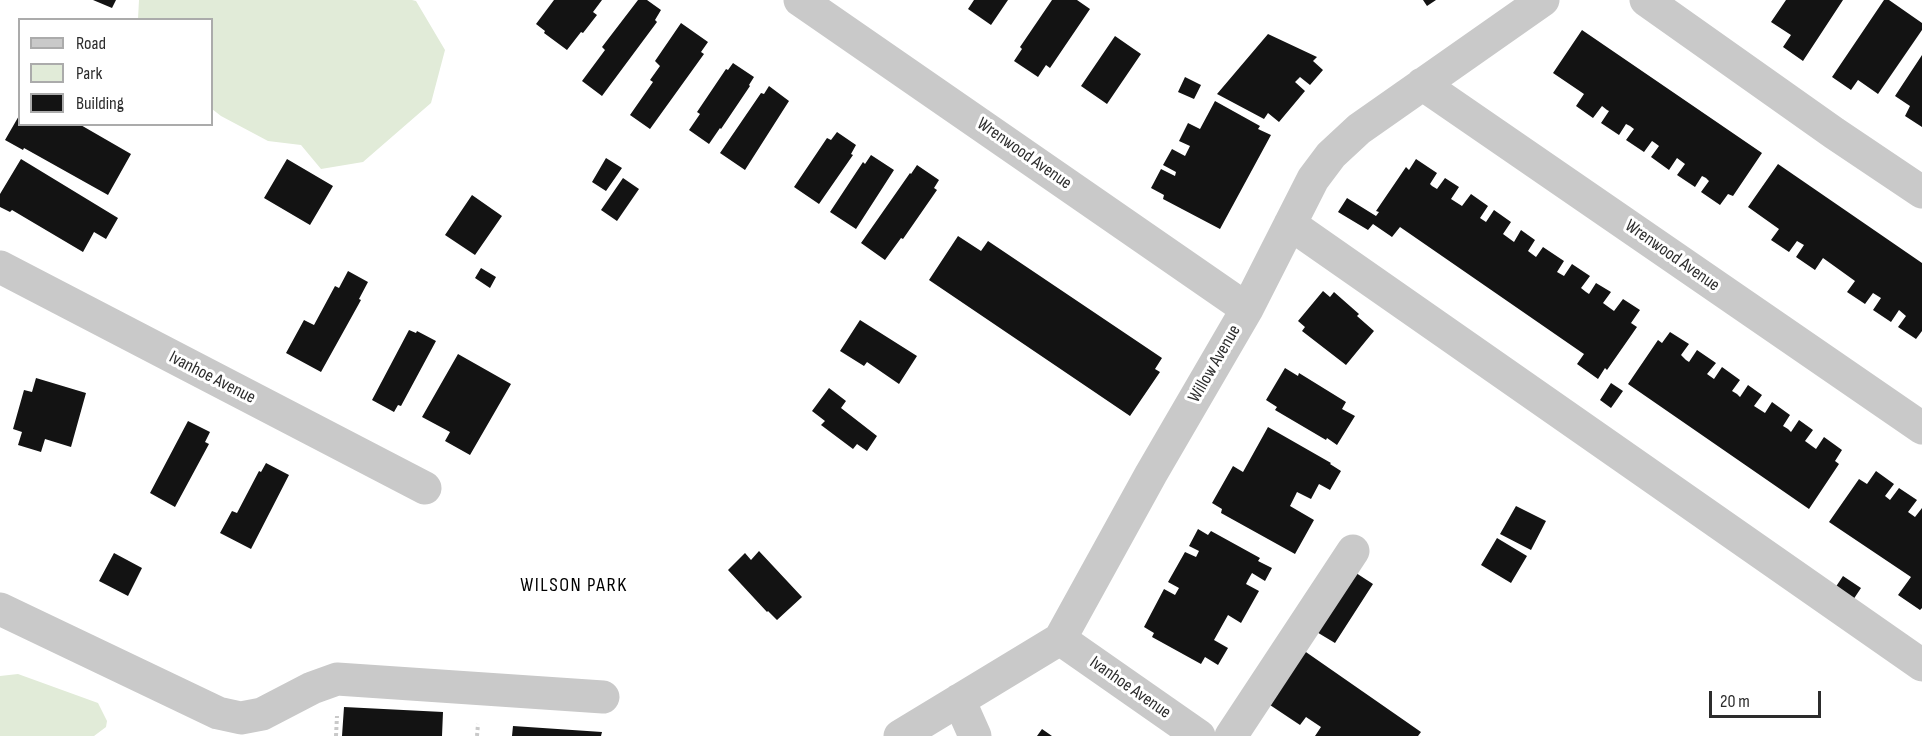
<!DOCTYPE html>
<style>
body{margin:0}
#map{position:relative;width:1922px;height:736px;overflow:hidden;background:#fff;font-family:"Sofia Sans Condensed",sans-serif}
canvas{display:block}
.legend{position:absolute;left:18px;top:18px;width:195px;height:108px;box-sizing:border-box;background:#fff;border:2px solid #ababab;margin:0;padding:8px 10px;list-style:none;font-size:18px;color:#2c2c2c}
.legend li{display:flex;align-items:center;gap:12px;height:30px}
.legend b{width:30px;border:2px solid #ababab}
.scale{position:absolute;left:1709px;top:691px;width:112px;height:27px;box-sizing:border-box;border:3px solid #2c2c2c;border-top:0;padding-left:8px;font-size:18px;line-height:21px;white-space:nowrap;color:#2c2c2c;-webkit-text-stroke:4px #fff;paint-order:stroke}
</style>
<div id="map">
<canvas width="1922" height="736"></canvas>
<ul class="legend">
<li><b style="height:8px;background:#c9c9c9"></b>Road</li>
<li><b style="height:16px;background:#e1ebd8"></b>Park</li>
<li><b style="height:16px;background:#131313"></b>Building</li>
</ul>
<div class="scale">20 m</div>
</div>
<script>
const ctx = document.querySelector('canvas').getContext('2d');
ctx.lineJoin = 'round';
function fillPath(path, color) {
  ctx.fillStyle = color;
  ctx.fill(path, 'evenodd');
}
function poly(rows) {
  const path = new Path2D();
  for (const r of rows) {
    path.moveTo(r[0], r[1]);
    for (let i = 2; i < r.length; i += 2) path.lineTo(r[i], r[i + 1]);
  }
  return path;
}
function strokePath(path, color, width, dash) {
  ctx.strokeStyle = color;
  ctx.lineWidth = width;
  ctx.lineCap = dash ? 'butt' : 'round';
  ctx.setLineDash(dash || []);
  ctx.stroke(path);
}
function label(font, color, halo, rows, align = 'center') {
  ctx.font = font + ' "Sofia Sans Condensed",sans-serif';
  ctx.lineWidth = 6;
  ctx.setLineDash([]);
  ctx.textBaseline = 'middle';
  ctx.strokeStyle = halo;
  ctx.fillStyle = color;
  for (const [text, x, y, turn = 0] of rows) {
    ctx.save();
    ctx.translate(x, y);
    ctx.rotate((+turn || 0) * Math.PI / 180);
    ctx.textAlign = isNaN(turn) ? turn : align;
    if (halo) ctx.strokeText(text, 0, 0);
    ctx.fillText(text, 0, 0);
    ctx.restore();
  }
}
const green = poly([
 [139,0,412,0,416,1,445,50,431,103,363,162,321,169,301,145,268,141,221,116,212,109,212,20,138,19],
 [18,674,98,703,107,721,106,727,94,736,0,736,0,676]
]);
const building = poly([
 [93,0,116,0,112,8],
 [554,0,602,0,593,12,597,15,583,33,581,32,567,50,544,33,545,31,536,24],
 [638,0,647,0,661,10,655,20,657,22,602,96,582,81,605,50,602,47],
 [974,0,1008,0,991,25,968,9],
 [1052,0,1077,0,1090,9,1050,68,1046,65,1038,77,1014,61,1022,49,1020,47],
 [1423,0,1436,0,1427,6],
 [1786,0,1843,0,1803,61,1783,47,1791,35,1771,22],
 [1884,0,1889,0,1922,23,1922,30,1878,94,1858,80,1851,90,1832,77],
 [681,23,708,42,701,52,704,54,650,129,630,115,653,82,650,80,660,66,655,61],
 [1582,30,1762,153,1733,196,1728,194,1720,205,1701,192,1709,181,1706,178,1702,176,1695,187,1677,175,1685,164,1677,158,1669,170,1651,157,1659,146,1655,143,1652,141,1644,152,1626,140,1634,129,1630,126,1626,124,1619,135,1601,123,1609,111,1607,110,1602,106,1593,118,1576,106,1584,94,1553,73],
 [1268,34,1317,57,1313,61,1323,70,1310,85,1300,77,1295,82,1305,91,1279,122,1268,113,1264,119,1217,94],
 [1115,36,1141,54,1107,104,1081,86],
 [1922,55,1922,127,1905,116,1910,106,1895,96],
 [733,63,754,77,749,85,750,86,721,129,720,128,709,144,689,130,700,114,697,112,726,69,728,70],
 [1185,77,1201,85,1194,99,1178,92],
 [769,86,789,101,745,170,720,153,761,93,764,94],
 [1215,101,1260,126,1258,129,1271,135,1220,229,1163,199,1164,195,1151,188,1161,169,1175,176,1176,172,1163,165,1172,149,1185,156,1190,146,1179,141,1188,123,1200,129],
 [20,114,20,124,79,124,131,154,108,195,24,148,23,150,5,140],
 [837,132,856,145,851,154,853,155,819,204,794,187,827,138,831,140],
 [871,155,894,170,856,229,830,212,863,162,865,164],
 [606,158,622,168,606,191,592,182],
 [21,159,118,218,106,239,94,232,83,252,12,210,10,212,0,207,0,194],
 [287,159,333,186,310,225,264,198],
 [1416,159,1437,173,1430,184,1432,186,1437,189,1445,178,1459,187,1451,199,1462,206,1471,194,1488,206,1480,218,1486,222,1494,210,1511,222,1503,234,1514,242,1521,230,1535,240,1528,251,1536,257,1543,247,1564,261,1557,272,1564,276,1572,264,1590,276,1581,288,1586,292,1589,294,1596,283,1611,292,1603,303,1614,311,1623,299,1640,310,1631,323,1637,327,1607,370,1605,368,1598,379,1577,364,1584,354,1581,352,1400,227,1392,237,1373,224,1368,230,1338,212,1347,198,1376,216,1379,212,1376,211,1406,167,1409,170],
 [1778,164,1922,263,1922,331,1916,339,1898,327,1906,316,1899,310,1891,322,1873,310,1881,298,1873,293,1865,304,1847,292,1855,281,1823,258,1815,270,1796,257,1804,245,1797,241,1789,252,1771,240,1779,229,1748,207],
 [917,165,939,180,934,188,937,190,903,239,901,238,885,260,861,243,910,173,911,174],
 [623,178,639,189,617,221,601,210],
 [472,195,502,216,475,255,445,235],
 [958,236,981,251,988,241,1162,358,1155,369,1160,372,1130,416,929,280],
 [481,268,496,277,490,288,475,278],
 [348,271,368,282,359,299,361,300,321,372,286,353,304,320,314,325,335,286,339,288],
 [1323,291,1330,297,1334,292,1359,314,1357,316,1374,331,1346,365,1302,331,1305,327,1298,321],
 [860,320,917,356,899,384,867,362,864,366,840,351],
 [409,330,416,333,417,331,436,341,401,406,398,405,394,412,372,400],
 [1670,332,1689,344,1681,355,1686,360,1689,362,1697,350,1716,363,1707,374,1714,379,1722,367,1740,380,1732,391,1737,394,1740,397,1748,385,1762,395,1754,406,1765,413,1772,402,1790,415,1783,426,1788,429,1791,432,1799,420,1813,430,1805,441,1816,449,1824,437,1842,450,1835,461,1839,464,1809,509,1628,384,1658,340,1662,343],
 [458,354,511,384,470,455,445,441,450,432,422,417],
 [1285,368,1298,376,1299,373,1346,402,1342,409,1355,416,1337,445,1327,438,1326,440,1275,410,1277,407,1266,400],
 [36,378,86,393,71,447,45,439,41,452,18,445,22,432,13,429,24,390,32,392],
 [1611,383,1623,391,1611,408,1600,400],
 [829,388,846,401,841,408,877,436,867,451,857,444,853,449,821,425,825,421,812,411],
 [188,421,210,432,205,442,209,444,175,507,150,493],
 [1268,427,1331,463,1330,464,1341,471,1330,490,1319,484,1311,499,1297,492,1290,506,1314,520,1295,554,1221,513,1222,509,1212,503,1233,466,1243,472],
 [266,463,289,475,251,549,220,533,232,511,237,513,259,471,261,472],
 [1876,471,1894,484,1885,496,1890,500,1899,488,1917,500,1908,512,1915,517,1922,508,1922,608,1920,610,1898,595,1911,577,1829,522,1859,479,1867,484],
 [1516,506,1546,521,1531,550,1500,534],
 [1198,529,1208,535,1211,531,1260,558,1258,561,1272,568,1265,581,1252,573,1248,580,1246,584,1259,591,1241,623,1228,615,1214,640,1228,648,1218,665,1205,657,1201,664,1152,637,1154,633,1144,627,1164,589,1175,595,1179,588,1168,582,1185,552,1196,557,1199,551,1189,546],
 [1497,538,1527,556,1511,583,1481,565],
 [759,551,802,597,777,620,768,611,767,612,728,570,745,553,751,560],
 [114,553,142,568,128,596,99,581],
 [1353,571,1373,584,1335,643,1315,631],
 [1843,576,1861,588,1853,600,1835,588],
 [1303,650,1421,732,1418,736,1315,736,1321,727,1306,717,1300,725,1267,703],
 [344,707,443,712,442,736,342,736],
 [513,726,602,732,601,736,512,736],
 [1042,729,1052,736,1037,736]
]);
const path = poly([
 [336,736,337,716],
 [477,736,478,724]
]);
const minor = poly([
 [800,0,1247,309],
 [1646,0,1834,133,1922,192],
 [1422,84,1922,428],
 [1290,224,1922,665],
 [0,267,425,488],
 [0,609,218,713,241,718,262,714,312,688,337,679,603,697],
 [1060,639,1199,736],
 [959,700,975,736],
 [900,736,1060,639,1151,474,1247,309,1313,179,1331,155,1359,129,1543,0],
 [1231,736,1353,551]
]);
const streetNames = [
 ["Wrenwood Avenue",1024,154,35],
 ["Wrenwood Avenue",1672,256,35],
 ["Willow Avenue",1215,364,-60],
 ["Ivanhoe Avenue",212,378,27],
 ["Ivanhoe Avenue",1130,688,35]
];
const neighbourhoodNames = [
 ["WILSON PARK",574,586]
];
fillPath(green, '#e1ebd8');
fillPath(building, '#131313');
strokePath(path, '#c9c9c9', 4, [3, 3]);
strokePath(minor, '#c9c9c9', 33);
label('18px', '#2c2c2c', '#fff', streetNames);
ctx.letterSpacing = '1.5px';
label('20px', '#000', '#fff', neighbourhoodNames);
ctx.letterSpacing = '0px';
</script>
